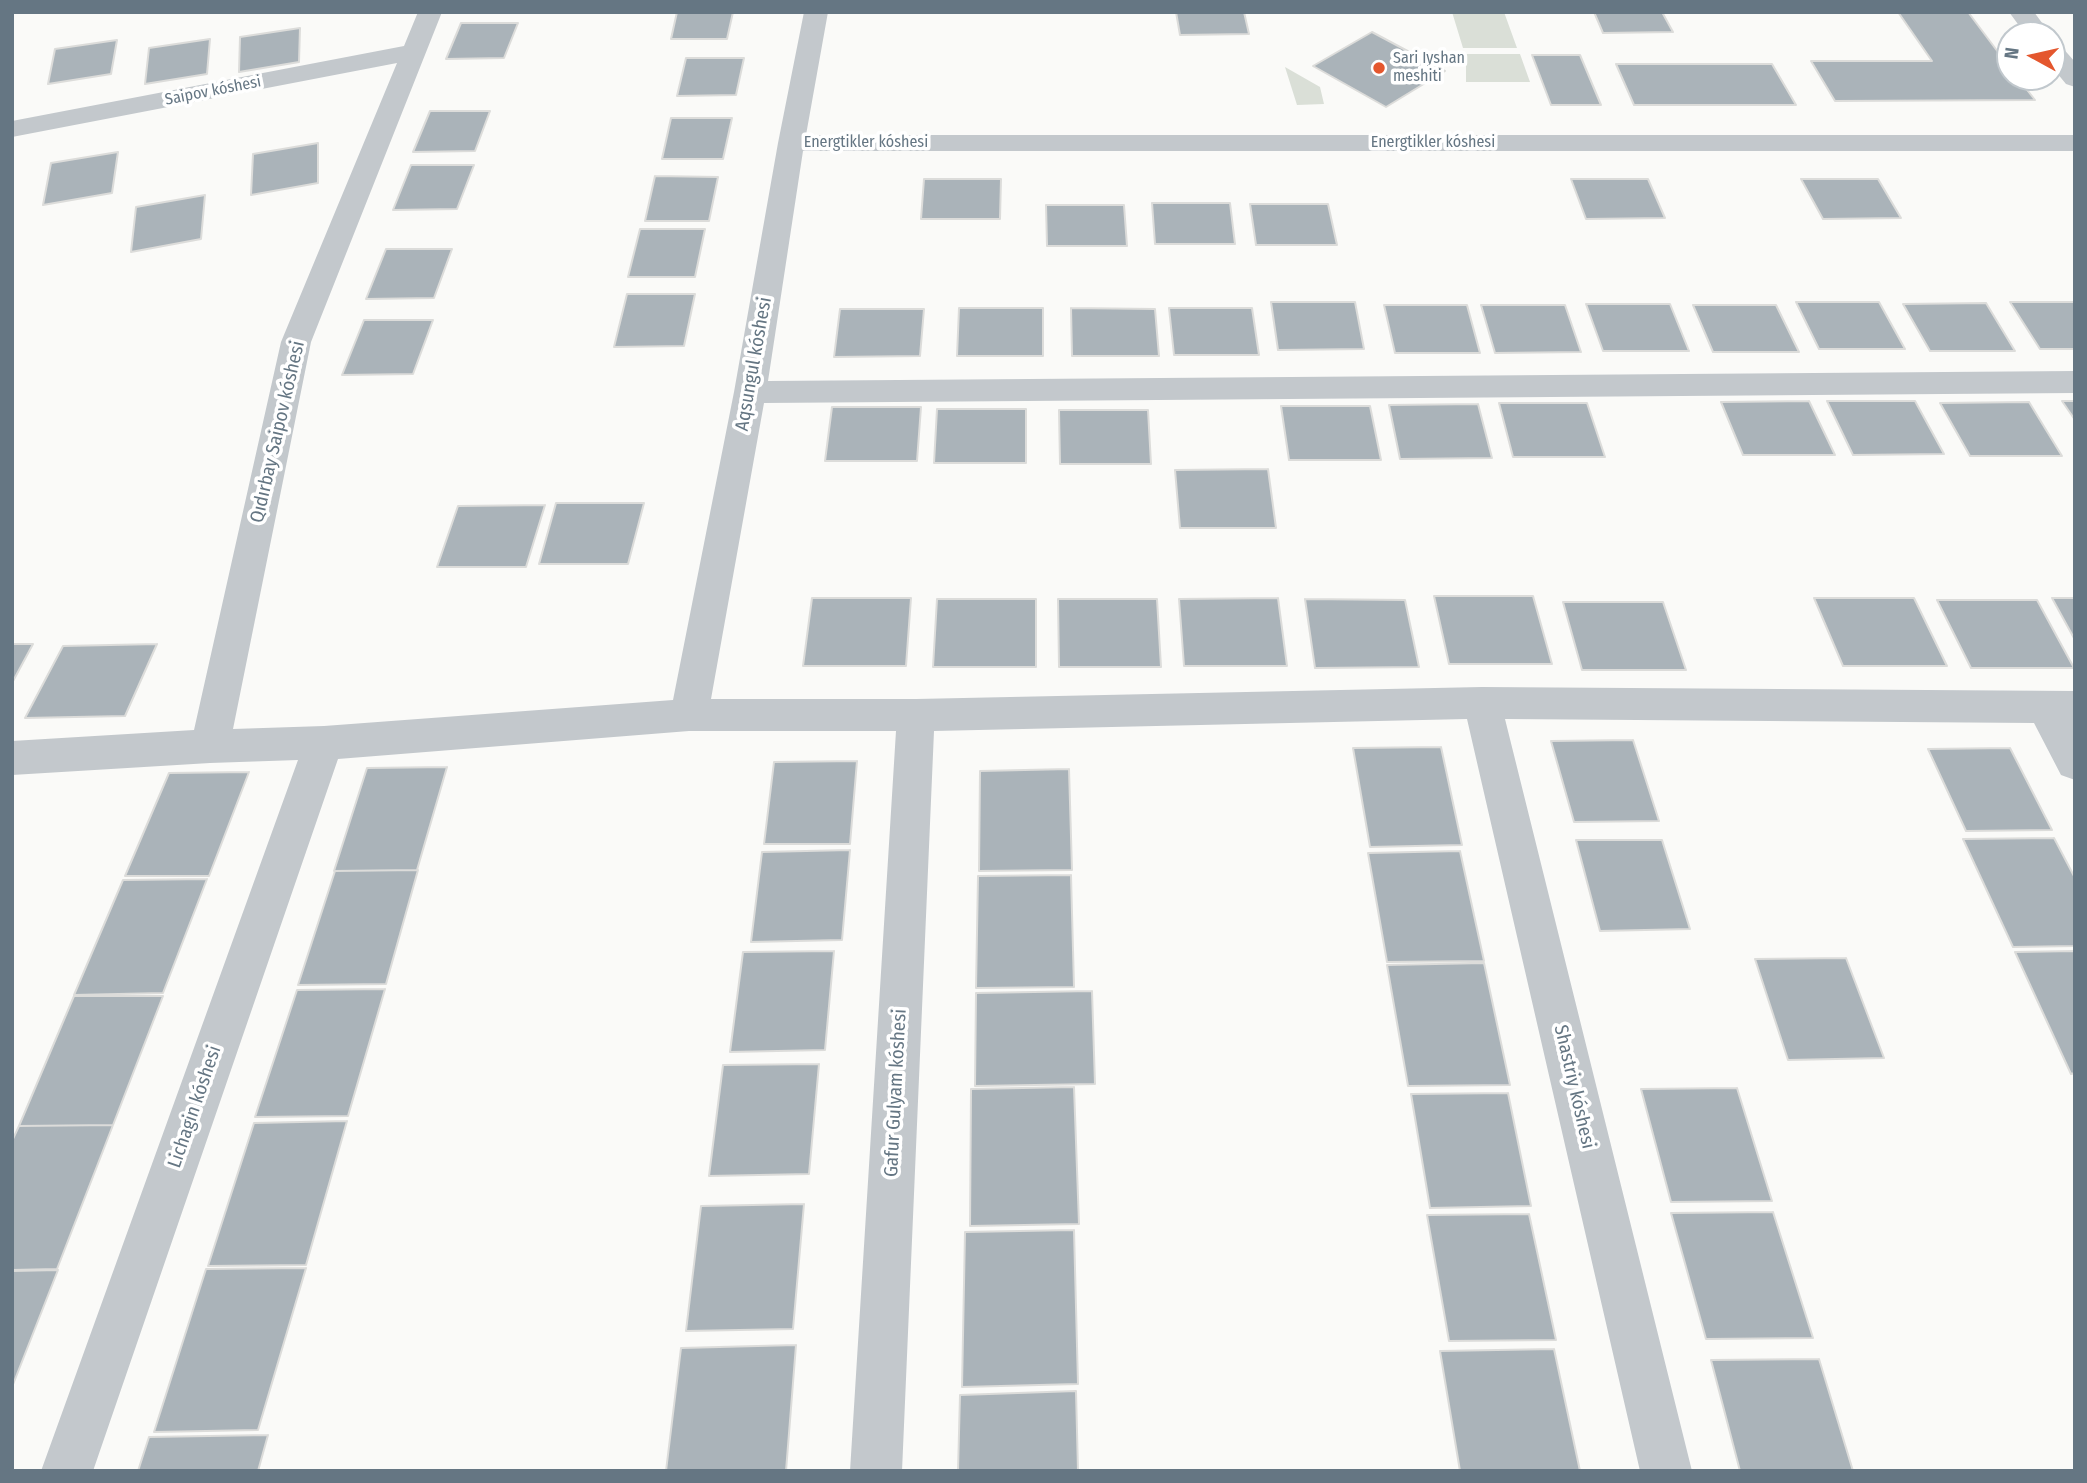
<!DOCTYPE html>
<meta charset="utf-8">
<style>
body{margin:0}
#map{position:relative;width:2087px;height:1483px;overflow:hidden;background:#fafaf8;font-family:"Fira Sans Condensed",sans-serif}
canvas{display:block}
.frame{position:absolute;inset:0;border:14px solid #657683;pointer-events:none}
.north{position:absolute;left:1996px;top:21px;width:70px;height:70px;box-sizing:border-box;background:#fff;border:2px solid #c1c8cd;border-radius:50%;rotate:278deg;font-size:19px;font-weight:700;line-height:28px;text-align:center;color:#657683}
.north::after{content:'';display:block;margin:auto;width:24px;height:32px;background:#e4572e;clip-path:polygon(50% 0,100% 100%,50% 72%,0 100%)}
</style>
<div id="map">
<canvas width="2087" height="1483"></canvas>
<div class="frame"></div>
<div class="north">N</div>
</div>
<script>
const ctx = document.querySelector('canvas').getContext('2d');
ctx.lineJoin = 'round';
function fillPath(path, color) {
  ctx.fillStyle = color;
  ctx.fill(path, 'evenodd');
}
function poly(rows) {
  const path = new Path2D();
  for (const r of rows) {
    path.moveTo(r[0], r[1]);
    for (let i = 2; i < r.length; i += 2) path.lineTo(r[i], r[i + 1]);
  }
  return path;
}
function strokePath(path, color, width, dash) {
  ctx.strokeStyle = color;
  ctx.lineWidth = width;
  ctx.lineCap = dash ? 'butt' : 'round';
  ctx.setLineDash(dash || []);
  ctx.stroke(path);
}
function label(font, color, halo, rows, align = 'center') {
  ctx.font = font + ' "Fira Sans Condensed",sans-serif';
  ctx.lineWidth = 7;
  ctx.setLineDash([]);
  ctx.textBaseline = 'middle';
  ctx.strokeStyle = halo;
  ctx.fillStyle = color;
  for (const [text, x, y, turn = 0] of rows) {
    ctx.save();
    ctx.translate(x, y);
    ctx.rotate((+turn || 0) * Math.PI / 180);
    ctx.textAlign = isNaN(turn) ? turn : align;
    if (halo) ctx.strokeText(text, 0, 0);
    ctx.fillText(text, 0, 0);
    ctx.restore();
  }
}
const green = poly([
 [1452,12,1504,12,1517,48,1463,48],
 [1466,54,1520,54,1530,82,1466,82],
 [1285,67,1320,87,1324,104,1297,105]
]);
const building = poly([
 [677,12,733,12,727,39,671,39,677,12],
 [1176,12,1244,12,1249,34,1180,35,1176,12],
 [1594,12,1662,12,1673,32,1603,33,1594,12],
 [1898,12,1968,12,2010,68,2010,77,2017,77,2035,100,1835,101,1811,61,1932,61,1898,12],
 [461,23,518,23,504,58,446,59,461,23],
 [300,28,299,62,239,72,240,37,300,28],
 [1372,32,1445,71,1386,107,1313,66,1372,32],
 [210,39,207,74,145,84,149,48,210,39],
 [117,40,111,74,48,84,55,49,117,40],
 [1532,55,1580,55,1601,105,1551,105,1532,55],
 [686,58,744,58,736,95,677,96,686,58],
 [1616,64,1772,64,1796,105,1634,105,1616,64],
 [430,111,490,111,475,151,413,152,430,111],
 [671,118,732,118,723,159,662,159,671,118],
 [318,143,318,183,251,195,253,154,318,143],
 [118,152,112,193,43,205,51,163,118,152],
 [411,165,474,165,457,209,393,210,411,165],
 [655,176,718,177,709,221,645,221,655,176],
 [924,179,1001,179,1000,219,921,219,924,179],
 [1571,179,1648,179,1665,218,1586,219,1571,179],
 [1801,179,1878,179,1901,218,1823,219,1801,179],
 [205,195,201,239,131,252,136,207,205,195],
 [1152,203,1230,203,1235,244,1155,244,1152,203],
 [1250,204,1328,204,1337,245,1256,245,1250,204],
 [1046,205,1124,205,1127,246,1047,246,1046,205],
 [640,229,705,229,695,277,628,277,640,229],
 [386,249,452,249,434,298,366,299,386,249],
 [627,294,695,294,684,346,614,347,627,294],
 [1271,302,1355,302,1364,349,1278,350,1271,302],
 [1796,302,1879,302,1905,349,1819,349,1796,302],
 [2010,302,2075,302,2075,349,2040,349,2010,302],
 [1986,303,2015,351,1930,351,1903,304,1986,303],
 [1586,304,1670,304,1689,351,1603,351,1586,304],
 [1384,305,1467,305,1480,353,1395,353,1384,305],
 [1481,305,1565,305,1581,352,1495,353,1481,305],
 [1693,305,1776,305,1799,352,1713,352,1693,305],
 [959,308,1043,308,1043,356,957,356,959,308],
 [1071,308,1155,309,1159,356,1072,356,1071,308],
 [1169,308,1252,308,1259,355,1174,355,1169,308],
 [840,309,924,309,920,356,834,357,840,309],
 [364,320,433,320,413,374,342,375,364,320],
 [1809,401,1835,455,1743,455,1721,402,1809,401],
 [1827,401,1915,401,1944,454,1853,455,1827,401],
 [2062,401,2075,401,2075,420,2062,401],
 [2029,402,2062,456,1970,456,1940,403,2029,402],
 [1499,403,1587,403,1605,457,1513,457,1499,403],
 [1478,404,1492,458,1400,459,1389,405,1478,404],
 [1281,406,1370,406,1381,460,1289,460,1281,406],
 [832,407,921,407,917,461,825,461,832,407],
 [937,409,1026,409,1026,463,934,463,937,409],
 [1059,410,1148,410,1151,464,1060,464,1059,410],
 [1268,469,1276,528,1180,528,1175,470,1268,469],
 [556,503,644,503,628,564,539,564,556,503],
 [545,505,526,567,437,567,458,506,545,505],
 [1434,596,1533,596,1552,664,1449,664,1434,596],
 [812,598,911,598,906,666,803,666,812,598],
 [1278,598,1287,666,1184,666,1179,599,1278,598],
 [1814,598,1914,598,1947,666,1843,666,1814,598],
 [2052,598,2075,598,2075,640,2052,598],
 [937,599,1036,599,1036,667,933,667,937,599],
 [1058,599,1157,599,1161,667,1059,667,1058,599],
 [1305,599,1405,600,1419,667,1315,668,1305,599],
 [1937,600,2037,600,2074,668,1971,668,1937,600],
 [1563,602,1663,602,1686,670,1582,670,1563,602],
 [12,644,33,644,12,683,12,644],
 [157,644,125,716,25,718,63,646,157,644],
 [1633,740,1659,821,1574,822,1551,741,1633,740],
 [1441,747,1462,845,1370,847,1353,748,1441,747],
 [2010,748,2052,830,1966,831,1928,749,2010,748],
 [857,761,850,844,764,844,774,762,857,761],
 [447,767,417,870,334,871,367,768,447,767],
 [1069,769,1072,870,979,871,980,771,1069,769],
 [249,772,209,876,125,876,169,773,249,772],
 [2054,838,2075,878,2075,946,2013,947,1963,839,2054,838],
 [1576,840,1662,840,1690,929,1600,931,1576,840],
 [850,850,842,940,751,942,762,852,850,850],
 [1460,851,1484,961,1387,962,1368,853,1460,851],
 [418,870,386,984,298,985,335,871,418,870],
 [1071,875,1074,987,976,988,978,876,1071,875],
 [207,879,163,993,74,995,123,880,207,879],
 [834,951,825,1050,730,1052,743,952,834,951],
 [2075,951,2075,1073,2071,1074,2015,952,2075,951],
 [1846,958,1884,1058,1788,1060,1755,959,1846,958],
 [1484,963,1510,1085,1408,1086,1387,965,1484,963],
 [385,989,348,1116,255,1117,297,990,385,989],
 [1092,991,1095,1084,975,1086,976,993,1092,991],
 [74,996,163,996,113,1125,19,1126,74,996],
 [819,1064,809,1174,709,1176,723,1065,819,1064],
 [1074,1087,1079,1224,970,1226,971,1089,1074,1087],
 [1737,1088,1772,1201,1671,1202,1641,1089,1737,1088],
 [1508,1093,1531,1206,1430,1208,1411,1094,1508,1093],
 [347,1121,306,1265,208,1266,254,1123,347,1121],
 [113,1125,57,1269,12,1270,12,1141,19,1126,113,1125],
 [804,1204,793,1329,686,1331,701,1206,804,1204],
 [1773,1212,1813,1338,1706,1339,1671,1213,1773,1212],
 [1529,1214,1556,1340,1449,1341,1427,1215,1529,1214],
 [1074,1230,1078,1384,962,1387,965,1232,1074,1230],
 [306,1268,258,1430,154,1432,206,1269,306,1268],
 [58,1270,12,1387,12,1271,58,1270],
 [796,1345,786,1471,666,1471,681,1348,796,1345],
 [1554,1349,1580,1471,1460,1471,1440,1351,1554,1349],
 [1819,1359,1853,1471,1740,1471,1711,1360,1819,1359],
 [1076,1391,1078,1471,958,1471,960,1395,1076,1391],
 [268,1435,258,1471,138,1471,149,1437,268,1435]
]);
const street = poly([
 [418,12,442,12,311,342,233,729,324,726,673,700,734,392,778,143,804,12,828,12,806,135,2075,135,2075,151,803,151,768,381,2075,371,2075,393,764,403,711,699,916,699,1482,687,2075,691,2075,780,2061,775,2034,723,1505,719,1692,1471,1640,1471,1467,719,934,731,902,1471,850,1471,896,731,689,731,338,759,93,1471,41,1471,298,760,210,763,12,775,12,741,194,730,281,342,397,63,12,137,12,121,404,46,418,12],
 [2009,12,2034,12,2051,35,2026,35,2009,12],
 [2052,44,2061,46,2075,62,2075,87,2066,84,2052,67,2052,44]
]);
const markers = [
 [1379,68,7,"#e4572e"]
];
const farPoinames = [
 ["Sari Iyshan",1393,59],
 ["meshiti",1393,77]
];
const farStreetnames = [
 ["Saipov kóshesi",213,91,-11],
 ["Energtikler kóshesi",866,143],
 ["Energtikler kóshesi",1433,143]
];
const streetNames = [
 ["Aqsungul kóshesi",754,364,-80],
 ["Qıdırbay Saipov kóshesi",278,432,-77],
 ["Shastriy kóshesi",1574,1087,77],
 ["Gafur Gulyam kóshesi",896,1093,-87],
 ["Lichagin kóshesi",195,1107,-71]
];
fillPath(green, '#dadfd7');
fillPath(building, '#aab3b9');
strokePath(building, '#dcdcda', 2);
fillPath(street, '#c3c8cc');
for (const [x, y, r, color] of markers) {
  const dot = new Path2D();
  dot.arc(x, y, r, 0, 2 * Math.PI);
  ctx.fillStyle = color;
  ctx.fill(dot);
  strokePath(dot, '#fff', 2.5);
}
label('16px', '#657683', '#fff', farPoinames, 'left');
label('16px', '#657683', '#fff', farStreetnames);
label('19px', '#657683', '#fff', streetNames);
</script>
